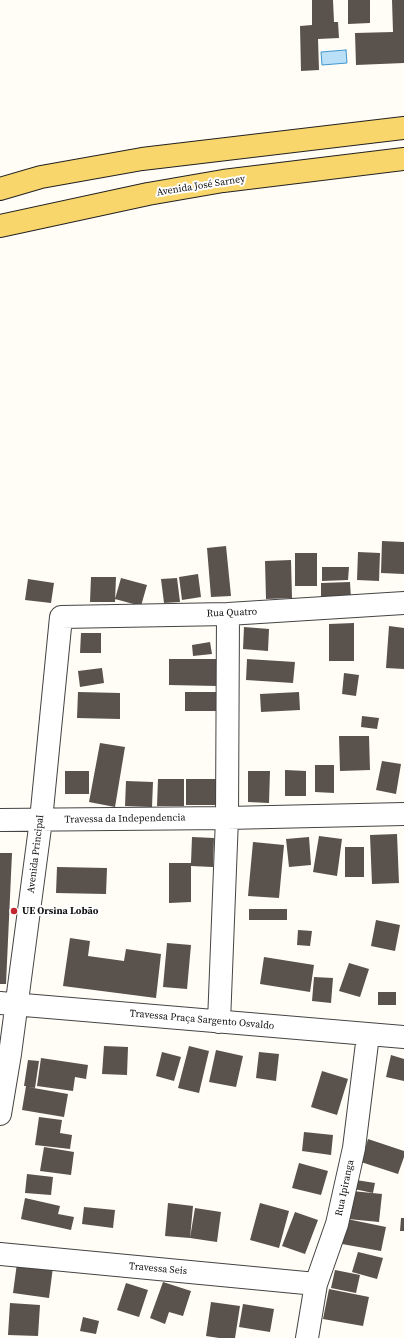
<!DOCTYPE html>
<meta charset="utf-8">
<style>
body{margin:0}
canvas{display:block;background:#fffdf5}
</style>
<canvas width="404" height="1338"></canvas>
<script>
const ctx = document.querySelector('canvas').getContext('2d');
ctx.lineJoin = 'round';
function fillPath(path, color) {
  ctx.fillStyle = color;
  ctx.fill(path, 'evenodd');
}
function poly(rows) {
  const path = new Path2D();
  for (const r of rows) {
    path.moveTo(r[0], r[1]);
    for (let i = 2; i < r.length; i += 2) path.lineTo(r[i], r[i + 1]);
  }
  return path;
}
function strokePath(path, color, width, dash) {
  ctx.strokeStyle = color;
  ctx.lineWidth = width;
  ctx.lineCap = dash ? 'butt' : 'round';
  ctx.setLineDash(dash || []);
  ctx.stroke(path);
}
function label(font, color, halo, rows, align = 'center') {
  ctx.font = font + ' "Source Serif 4",serif';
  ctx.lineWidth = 4;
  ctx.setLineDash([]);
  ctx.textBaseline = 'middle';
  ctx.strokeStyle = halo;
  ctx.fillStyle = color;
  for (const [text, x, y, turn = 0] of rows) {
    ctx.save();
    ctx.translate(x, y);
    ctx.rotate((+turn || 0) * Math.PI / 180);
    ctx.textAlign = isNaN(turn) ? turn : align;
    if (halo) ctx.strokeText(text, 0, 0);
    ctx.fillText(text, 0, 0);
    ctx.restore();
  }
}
const water = poly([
 [346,50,347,63,322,65,321,52,346,50]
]);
const building = poly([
 [312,0,333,0,334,22,338,22,339,38,318,39,319,70,301,71,300,26,312,25],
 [348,0,370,0,370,23,348,24],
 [392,0,404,0,404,63,356,65,355,33,393,32],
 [382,541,404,542,404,574,381,573],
 [226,546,231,596,211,597,207,548],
 [358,552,380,553,379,581,357,580],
 [295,553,317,553,317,586,295,586],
 [291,560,292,598,266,599,265,561],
 [322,567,349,567,348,580,322,581],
 [198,574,201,597,182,600,179,577],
 [91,577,116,577,115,602,90,602],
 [121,578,147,585,141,606,115,599],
 [177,578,180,602,164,603,161,579],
 [28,579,54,583,51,603,25,600],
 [350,582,351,599,321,600,321,583],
 [354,623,354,661,329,661,329,624],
 [389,626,404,628,404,669,386,668],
 [244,627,269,629,268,651,243,649],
 [81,633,101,633,101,653,80,653],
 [210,642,212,654,193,656,192,645],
 [169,659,218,659,217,686,169,685],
 [247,659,295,662,293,683,246,680],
 [102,668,104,683,80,687,78,671],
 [344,673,359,675,356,696,342,694],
 [78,692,120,693,120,719,77,718],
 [185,692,219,692,219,711,185,711],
 [299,692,300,710,261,712,260,694],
 [362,716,379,718,377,729,361,727],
 [339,736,369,736,370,770,340,771],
 [100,743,125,747,115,807,89,802],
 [382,761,401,764,396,794,376,790],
 [315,765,334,765,334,793,315,792],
 [285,770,306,771,306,796,285,796],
 [65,771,89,771,89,794,65,794],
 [248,771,270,771,269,803,248,802],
 [158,779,184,779,184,806,157,806],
 [186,779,218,779,219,805,186,805],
 [126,781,153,782,152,807,125,806],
 [397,834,399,883,372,884,370,835],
 [319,836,342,839,337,876,313,872],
 [192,837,214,838,213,867,191,866,191,902,169,903,169,863,191,863],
 [309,837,311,865,289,867,286,839],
 [253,842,284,845,279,898,248,896],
 [345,847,364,847,364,877,345,877],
 [0,853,12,853,6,984,0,984],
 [57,867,107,868,106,894,56,893],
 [249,909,287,909,287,920,249,920],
 [376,920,400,925,395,951,371,946],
 [298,930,312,931,310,946,297,945],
 [70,938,90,941,88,956,124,961,126,949,161,954,156,998,63,986],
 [167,943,191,945,187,989,163,987],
 [264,957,314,965,310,992,260,984],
 [349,963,369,969,360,997,339,991],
 [314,977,333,978,331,1003,312,1001],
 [378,992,396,992,396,1005,378,1005],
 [104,1046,128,1047,127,1075,102,1074],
 [189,1046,209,1051,199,1093,178,1088],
 [216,1050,243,1056,236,1087,209,1082],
 [162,1052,181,1057,174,1081,156,1076],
 [259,1052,279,1054,276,1081,256,1078],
 [391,1055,404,1059,404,1081,386,1077],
 [41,1058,88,1065,86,1079,75,1077,73,1091,37,1086],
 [28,1060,39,1061,35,1088,28,1087,68,1094,64,1117,22,1110,26,1086,24,1086],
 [322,1071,348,1079,337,1115,311,1107],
 [39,1117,62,1120,60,1133,72,1135,70,1149,35,1145],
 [304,1132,333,1135,331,1155,302,1151],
 [368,1139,404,1151,404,1157,398,1174,361,1162],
 [44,1147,74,1152,71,1175,40,1171],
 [299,1163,328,1171,321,1195,292,1188],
 [27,1174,53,1177,51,1195,25,1193],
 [356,1180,375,1183,373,1193,354,1189],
 [352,1191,382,1194,379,1222,348,1219],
 [25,1198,60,1206,58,1214,74,1217,71,1230,21,1219],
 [168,1203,193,1206,190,1238,165,1236],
 [260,1203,289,1211,279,1248,250,1240],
 [84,1207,115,1210,113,1228,82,1224],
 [195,1208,221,1212,217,1242,190,1238],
 [295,1212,318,1220,305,1254,282,1246],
 [401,1218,404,1218,404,1231,400,1231],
 [347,1219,386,1227,381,1251,342,1244],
 [358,1252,383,1258,377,1279,352,1272],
 [17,1263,53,1267,49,1298,13,1293],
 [335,1270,360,1275,356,1293,331,1288],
 [163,1282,191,1291,183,1316,169,1312,165,1324,150,1318],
 [126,1283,148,1290,139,1317,117,1310],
 [329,1289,369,1297,363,1326,323,1319],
 [211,1302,240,1306,235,1338,219,1338,206,1336],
 [10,1303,40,1305,38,1336,8,1335],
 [243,1304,274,1309,270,1332,239,1327],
 [83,1317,99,1321,96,1334,80,1331]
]);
const minor = poly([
 [0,820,227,818,404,814],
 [0,1003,404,1037],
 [219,1022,227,818,228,614],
 [0,1114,10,1054,41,820,61,617,228,614,404,603],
 [0,1254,316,1284],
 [307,1338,316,1284,337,1224,354,1148,368,1035]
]);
const major = poly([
 [0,189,41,177,142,159,404,128],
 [0,226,148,194,223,181,404,159]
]);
const markers = [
 [14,911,4,"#c4262e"]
];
const streetNames = [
 ["Avenida José Sarney",201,186,-9],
 ["Rua Quatro",232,613,-2],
 ["Travessa da Independencia",125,819,-1],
 ["Avenida Principal",36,854,-83],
 ["Travessa Praça Sargento Osvaldo",202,1020,5],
 ["Rua Ipiranga",345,1188,-78],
 ["Travessa Seis",158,1269,5]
];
const poiNames = [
 ["UE Orsina Lobão",22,911]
];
fillPath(water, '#b9e0f7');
strokePath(water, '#3f96cf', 1);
fillPath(building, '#5a524d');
strokePath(minor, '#444', 24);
strokePath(major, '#222', 24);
strokePath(minor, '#fff', 22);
strokePath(major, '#f9d66b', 22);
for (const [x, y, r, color] of markers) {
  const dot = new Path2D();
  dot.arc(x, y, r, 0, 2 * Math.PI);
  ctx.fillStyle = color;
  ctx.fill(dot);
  strokePath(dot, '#fff', 1.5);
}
label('10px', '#111', '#fff', streetNames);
label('bold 10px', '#111', '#fff', poiNames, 'left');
</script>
